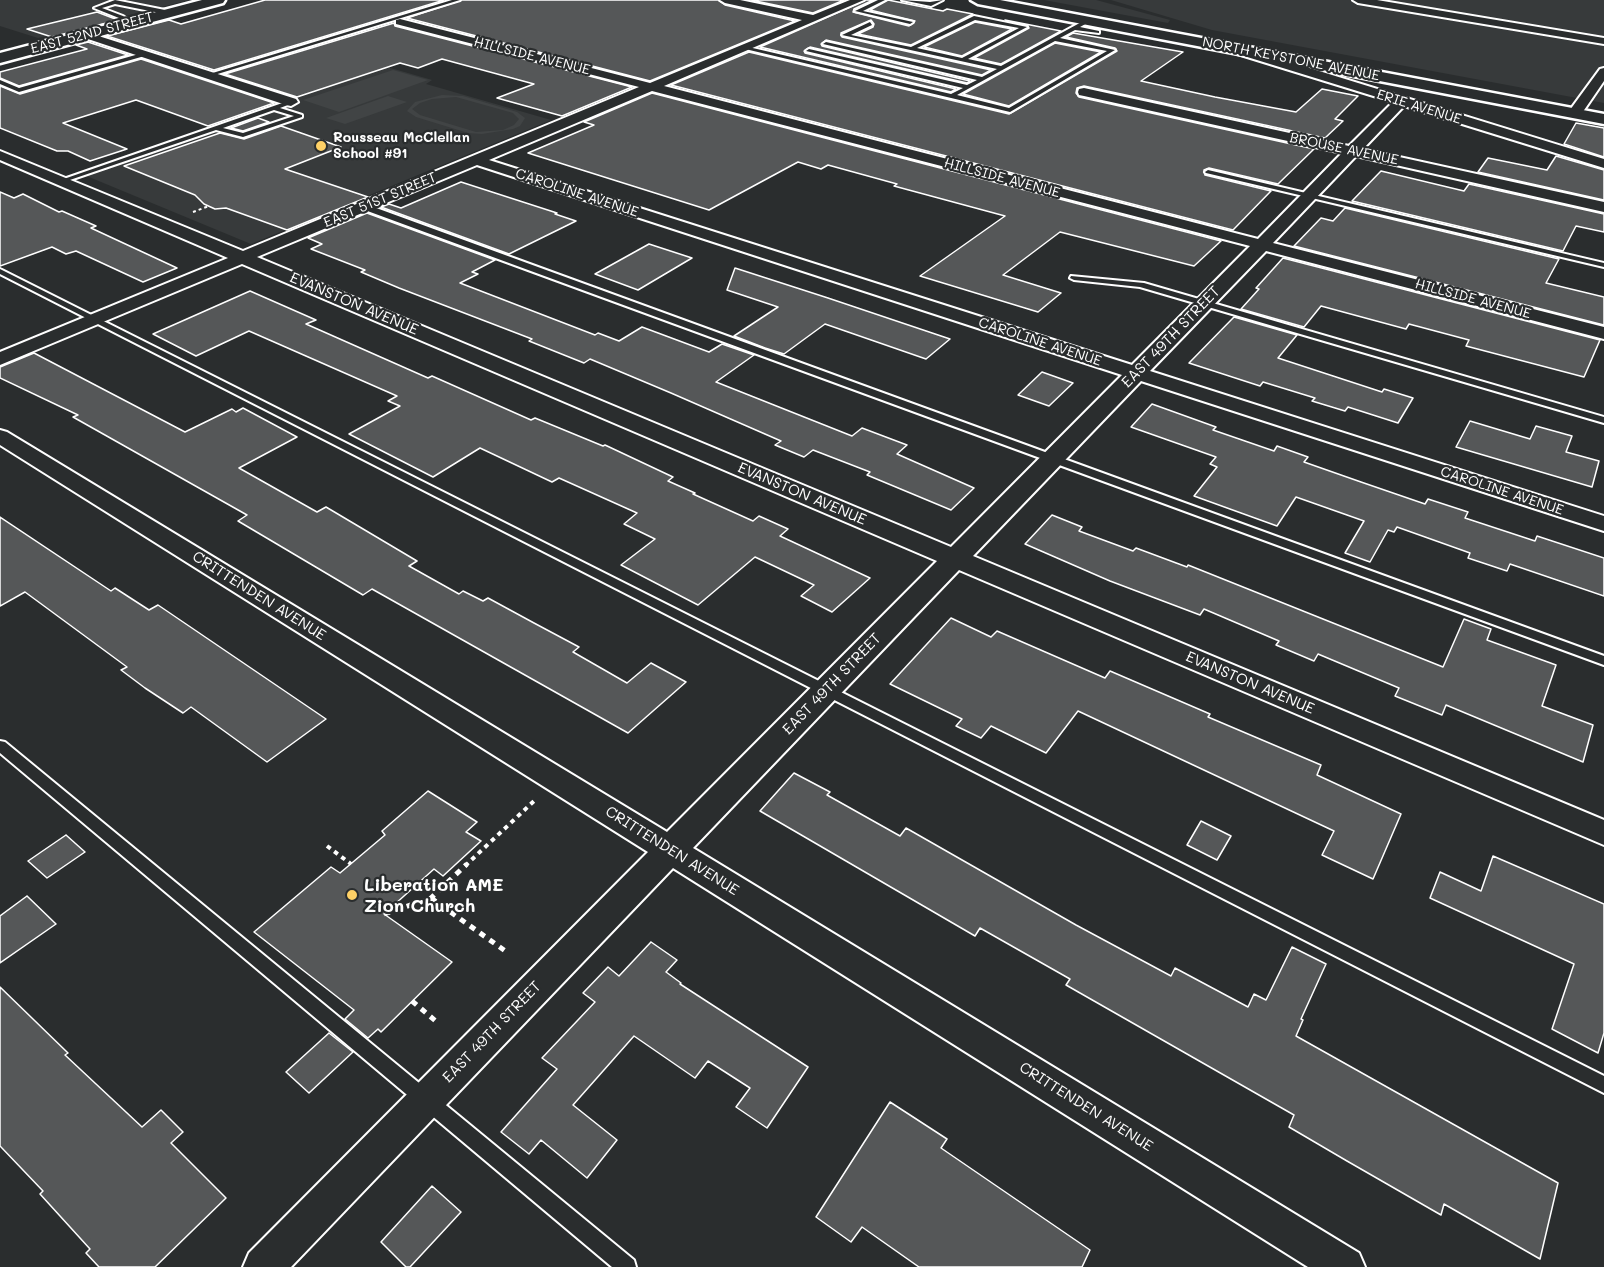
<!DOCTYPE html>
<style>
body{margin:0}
canvas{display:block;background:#2a2d2e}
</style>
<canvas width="1604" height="1267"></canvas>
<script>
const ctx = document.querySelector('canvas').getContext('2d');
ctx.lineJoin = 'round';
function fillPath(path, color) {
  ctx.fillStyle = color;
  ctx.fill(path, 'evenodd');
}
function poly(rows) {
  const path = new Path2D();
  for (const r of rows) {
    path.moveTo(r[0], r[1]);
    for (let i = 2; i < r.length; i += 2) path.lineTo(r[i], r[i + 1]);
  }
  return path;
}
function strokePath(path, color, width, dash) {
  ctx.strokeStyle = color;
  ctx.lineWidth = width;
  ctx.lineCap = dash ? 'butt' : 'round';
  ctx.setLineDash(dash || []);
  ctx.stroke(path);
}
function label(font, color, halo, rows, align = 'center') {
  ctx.font = font + ' Mali,sans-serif';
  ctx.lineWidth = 4.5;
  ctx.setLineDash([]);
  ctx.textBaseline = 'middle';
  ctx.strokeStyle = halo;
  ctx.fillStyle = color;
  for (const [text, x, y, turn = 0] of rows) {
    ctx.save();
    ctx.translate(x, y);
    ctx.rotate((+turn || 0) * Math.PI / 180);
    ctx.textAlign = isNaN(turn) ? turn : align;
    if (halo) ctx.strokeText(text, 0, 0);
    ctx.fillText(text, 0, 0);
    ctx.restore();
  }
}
const built = poly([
 [0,0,189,0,38,38,0,26],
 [1044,0,1096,0,1170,20,1168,23],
 [1111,0,1604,0,1604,103,1212,30],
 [387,67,432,80,426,84,551,120,251,244,77,172]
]);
const green = poly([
 [393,70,428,80,339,112,303,100],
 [442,95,463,96,517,112,525,118,520,126,513,129,482,134,468,133,416,117,407,111,415,102],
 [456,97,513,113,519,119,514,125,503,130,476,132,420,115,412,109,420,103,432,99],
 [388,96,407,102,345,124,326,118]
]);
const building = poly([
 [265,0,444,0,214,70,107,36,169,20,181,24,265,0],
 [462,0,718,0,725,5,795,21,650,81,407,18,462,0],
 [751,0,844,0,813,13,751,0],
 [866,0,873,0,854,9,853,12,909,26,915,21,870,10,888,0,943,11,947,9,973,14,911,45,858,34,873,27,874,24,871,20,841,33,842,37,991,70,982,75,826,40,821,44,822,46,970,81,967,83,810,47,804,51,805,53,956,89,951,92,760,47,866,0],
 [97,12,118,20,52,37,27,29,97,12],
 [1005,20,1061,31,1001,64,974,58,1029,28,1027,25,1005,20],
 [975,22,1012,29,962,56,924,47,975,22],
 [394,23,395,26,632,87,562,116,497,98,534,84,442,59,418,68,400,63,297,97,225,74,394,23],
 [1073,33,1183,52,1141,81,1215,97,1296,112,1322,89,1358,96,1335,119,1343,121,1325,138,1084,86,1077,88,1076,93,1079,97,1314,149,1278,184,1209,168,1204,170,1205,175,1271,191,1233,230,671,85,749,52,1009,114,1117,51,1115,48,1066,37,1073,33],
 [88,42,128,55,19,86,0,78,0,72,87,49,76,45,88,42],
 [1055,43,1101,52,1009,106,963,94,1055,43],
 [141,59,274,103,208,126,136,100,63,123,127,149,90,161,68,151,57,151,0,128,0,86,20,94,141,59],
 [652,93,1221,241,1194,266,1060,232,1003,275,1061,293,1038,312,920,276,1005,216,894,186,897,184,828,165,821,169,798,162,709,210,528,153,594,125,584,122,652,93],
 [258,118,269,122,243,131,231,128,258,118],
 [1576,123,1604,128,1604,157,1564,144,1576,123],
 [281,126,341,147,285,169,368,197,287,230,226,208,215,209,204,204,195,195,124,166,220,133,244,139,281,126],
 [1556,156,1604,170,1604,200,1478,172,1488,158,1547,170,1556,156],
 [1381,171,1464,191,1469,184,1604,214,1604,232,1576,226,1563,251,1352,201,1381,171],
 [461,182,557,213,555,214,576,221,509,254,381,207,389,204,401,208,461,182],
 [0,192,14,198,23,194,59,212,62,211,96,226,91,228,177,268,143,282,76,251,66,254,52,247,0,266,0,192],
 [1345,208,1559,259,1546,283,1604,297,1604,325,1294,246,1321,218,1333,221,1345,208],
 [367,213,495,260,472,272,478,274,460,283,595,335,598,333,619,341,642,327,709,352,722,344,754,355,716,382,852,436,862,428,907,445,897,454,974,488,951,510,867,475,870,472,813,450,804,457,775,445,781,441,671,393,590,359,584,363,529,341,532,339,399,288,361,272,365,270,311,249,322,244,308,238,367,213],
 [649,244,692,258,638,290,595,274,649,244],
 [1283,258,1600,340,1584,377,1466,346,1469,340,1409,324,1406,329,1321,306,1304,327,1241,309,1259,289,1256,288,1283,258],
 [735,268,828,298,950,339,926,359,825,324,784,354,765,348,734,336,778,307,727,290,735,268],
 [250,291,316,320,306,324,428,378,432,376,531,420,535,418,603,446,605,445,673,477,668,481,695,493,693,494,753,521,759,516,788,529,780,536,870,578,832,612,801,596,814,585,755,557,698,605,621,565,655,539,624,524,637,513,559,478,552,482,480,448,433,477,349,434,400,406,388,401,397,396,249,331,196,356,153,334,250,291],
 [1234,317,1297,335,1278,358,1382,392,1384,389,1413,398,1398,423,1348,407,1345,411,1312,401,1315,398,1263,382,1260,386,1189,363,1234,317],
 [34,353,185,432,232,409,236,412,243,408,297,437,239,468,317,512,326,507,417,561,409,566,459,594,463,591,483,601,488,598,534,623,579,647,573,652,627,683,651,663,686,682,628,733,372,589,363,595,238,521,247,515,73,417,78,415,0,378,0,367,34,353],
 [1042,372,1073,383,1049,406,1018,395,1042,372],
 [1152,404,1216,427,1213,430,1274,451,1277,446,1308,457,1304,462,1361,482,1425,504,1428,499,1468,512,1465,518,1535,541,1537,536,1604,558,1604,596,1510,564,1507,571,1468,558,1470,553,1397,527,1394,532,1388,530,1370,562,1345,553,1364,521,1296,497,1277,526,1194,496,1217,467,1210,464,1216,457,1131,427,1152,404],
 [1470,421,1530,439,1536,426,1572,436,1566,452,1599,461,1592,487,1456,447,1470,421],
 [1052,515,1082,527,1079,531,1133,551,1136,548,1187,567,1188,565,1443,667,1464,619,1491,629,1487,640,1556,665,1542,706,1593,725,1583,762,1446,705,1442,715,1395,696,1399,688,1318,654,1314,661,1276,645,1279,641,1204,609,1200,615,1110,581,1025,544,1052,515],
 [0,517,111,591,115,588,149,610,158,605,326,719,267,762,191,707,183,713,145,688,121,670,127,667,25,592,0,606,0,517],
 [951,618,991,637,997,631,1105,678,1110,671,1210,714,1208,717,1321,765,1317,775,1401,814,1373,879,1322,855,1334,831,1078,711,1046,753,991,726,981,738,956,726,962,719,890,684,951,618],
 [794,773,830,792,827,795,900,836,906,828,1076,925,1171,976,1175,968,1248,1007,1254,994,1266,1000,1292,947,1326,964,1301,1019,1303,1020,1296,1036,1558,1183,1540,1259,1444,1204,1441,1215,1347,1161,1289,1127,1294,1115,1066,985,1070,979,980,928,975,936,760,811,794,773],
 [428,791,477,822,466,832,481,841,443,876,434,869,384,914,452,962,381,1032,378,1029,368,1038,345,1019,354,1010,254,932,331,867,340,873,385,835,382,831,428,791],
 [1201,821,1231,836,1217,860,1187,845,1201,821],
 [66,835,85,852,47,878,28,861,66,835],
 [1493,856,1604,904,1604,1033,1598,1053,1552,1029,1574,964,1430,898,1440,872,1481,891,1493,856],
 [27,896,56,924,0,963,0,916,27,896],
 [651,942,677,960,666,972,681,983,680,984,808,1067,767,1128,736,1107,750,1088,708,1061,695,1078,634,1036,573,1105,617,1140,587,1178,541,1140,529,1154,501,1132,557,1069,542,1058,595,1002,583,993,608,967,619,976,651,942],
 [0,987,68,1053,65,1055,142,1127,161,1110,183,1132,171,1143,226,1198,155,1267,99,1267,86,1253,90,1249,40,1194,43,1191,0,1146,0,987],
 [329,1033,353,1052,309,1093,286,1072,329,1033],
 [890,1102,947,1139,941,1148,1090,1250,1082,1267,919,1267,862,1227,851,1242,816,1217,890,1102],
 [432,1186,461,1212,410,1267,406,1267,381,1242,432,1186]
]);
const pathFar2 = poly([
 [193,212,209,206]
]);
const pathFar1 = poly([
 [327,846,351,864],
 [465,866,534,801]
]);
const path = poly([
 [431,898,508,953],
 [384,914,431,898,467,864],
 [412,1001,438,1023]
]);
const lane = poly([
 [115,0,170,11,173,13,170,15,115,4,102,8,123,16,131,22,129,25,119,18,94,8,115,0],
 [452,0,460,0,211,76,206,75,452,0],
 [878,0,885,0,863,11,913,22,910,24,855,11,878,0],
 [902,0,930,2,943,0,931,6,902,0],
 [974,16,1027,27,968,59,1001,66,1087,19,1089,22,1080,27,1099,31,1099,33,1075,30,1060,38,1115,50,1010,112,741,48,744,46,951,94,963,88,806,51,809,49,967,85,977,80,823,44,826,42,982,77,997,69,842,35,870,22,872,25,851,35,911,47,974,16],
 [975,20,1019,28,962,58,917,48,975,20],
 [1055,41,1107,51,1009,108,957,95,1055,41],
 [146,52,148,55,19,92,0,84,0,80,19,88,146,52],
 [291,100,293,103,280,108,302,115,302,117,243,137,216,130,64,182,58,181,291,100],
 [274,110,294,116,243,133,223,128,274,110],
 [1208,170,1604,263,1604,267,1206,173,1205,172,1208,170],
 [362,205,368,205,1604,656,1604,665,362,209,362,205],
 [0,269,1604,1076,1604,1093,0,274,0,269],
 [1071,276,1144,283,1604,417,1604,423,1140,287,1074,280,1070,278,1071,276],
 [0,741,5,742,634,1260,636,1267,612,1267,0,753,0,741]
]);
const street = poly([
 [720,0,740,0,813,15,850,0,864,0,664,86,1258,239,1342,153,1084,96,1079,95,1078,92,1079,89,1084,88,1349,146,1393,102,1231,52,1231,46,1235,45,1604,159,1604,168,1404,106,1363,149,1604,202,1604,212,1356,156,1273,243,1604,327,1604,339,1266,251,1150,371,1604,516,1604,531,1141,381,973,556,1604,820,1604,845,959,570,693,848,1359,1253,1365,1267,1308,1267,673,868,291,1267,243,1267,249,1253,648,852,0,445,0,430,7,432,667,832,937,561,242,264,0,365,0,352,228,258,0,160,0,151,243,251,639,87,396,24,396,20,400,19,650,83,802,20,725,3,720,0],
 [652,91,1250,246,1132,365,489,160,652,91],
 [477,165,1122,375,951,547,257,257,477,165],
 [1353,0,1377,0,1604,38,1604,44,1358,3,1353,0],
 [86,32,296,99,298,102,291,106,286,105,82,37,80,35,86,32],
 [1604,68,1604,81,1580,116,1570,116,1568,113,1570,110,1600,69,1604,68]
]);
const secondary = poly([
 [202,0,225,0,223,3,0,63,0,53,202,0]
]);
const primary = poly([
 [971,0,1000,0,1604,114,1604,124,978,4,971,0]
]);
const markers = [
 [321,146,6,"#ffd166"],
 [352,895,6,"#ffd166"]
];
const farStreetnames = [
 ["EAST 52ND STREET",92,33,-15],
 ["HILLSIDE AVENUE",532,56,14],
 ["NORTH KEYSTONE AVENUE",1291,59,11],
 ["ERIE AVENUE",1419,107,17],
 ["BROUSE AVENUE",1344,149,12],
 ["HILLSIDE AVENUE",1002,178,15],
 ["CAROLINE AVENUE",577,193,18],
 ["EAST 51ST STREET",380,200,-23],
 ["HILLSIDE AVENUE",1473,299,15],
 ["CAROLINE AVENUE",1040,342,18],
 ["CAROLINE AVENUE",1502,491,18]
];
const farPoinames = [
 ["Rousseau McClellan",333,138],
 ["School #91",333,154]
];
const streetNames = [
 ["EVANSTON AVENUE",354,304,23],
 ["EAST 49TH STREET",1171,337,-46],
 ["EVANSTON AVENUE",802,494,23],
 ["CRITTENDEN AVENUE",259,596,32],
 ["EVANSTON AVENUE",1250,683,23],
 ["EAST 49TH STREET",832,684,-46],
 ["CRITTENDEN AVENUE",672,851,32],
 ["EAST 49TH STREET",492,1032,-46],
 ["CRITTENDEN AVENUE",1086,1107,32]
];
const nearPoinames = [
 ["Liberation AME",364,885],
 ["Zion Church",364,906]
];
fillPath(built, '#373a3b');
fillPath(green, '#414445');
fillPath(building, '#555758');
strokePath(building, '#fff', 1.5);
strokePath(lane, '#fff', 4);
strokePath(street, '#fff', 4);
strokePath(secondary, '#fff', 5);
strokePath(primary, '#fff', 5);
strokePath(pathFar2, '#fff', 2, [3, 3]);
strokePath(pathFar1, '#fff', 4, [4.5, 4.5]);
strokePath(path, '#fff', 5, [6, 6]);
fillPath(lane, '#2a2d2e');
fillPath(street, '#2a2d2e');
fillPath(secondary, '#2a2d2e');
fillPath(primary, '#2a2d2e');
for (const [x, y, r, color] of markers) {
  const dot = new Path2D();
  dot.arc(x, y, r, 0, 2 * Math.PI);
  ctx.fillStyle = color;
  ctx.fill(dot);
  strokePath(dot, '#2a2d2e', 2);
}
label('14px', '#fff', '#2a2d2e', farStreetnames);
label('bold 14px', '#fff', '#2a2d2e', farPoinames, 'left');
label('15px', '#fff', '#2a2d2e', streetNames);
label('bold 18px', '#fff', '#2a2d2e', nearPoinames, 'left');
</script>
